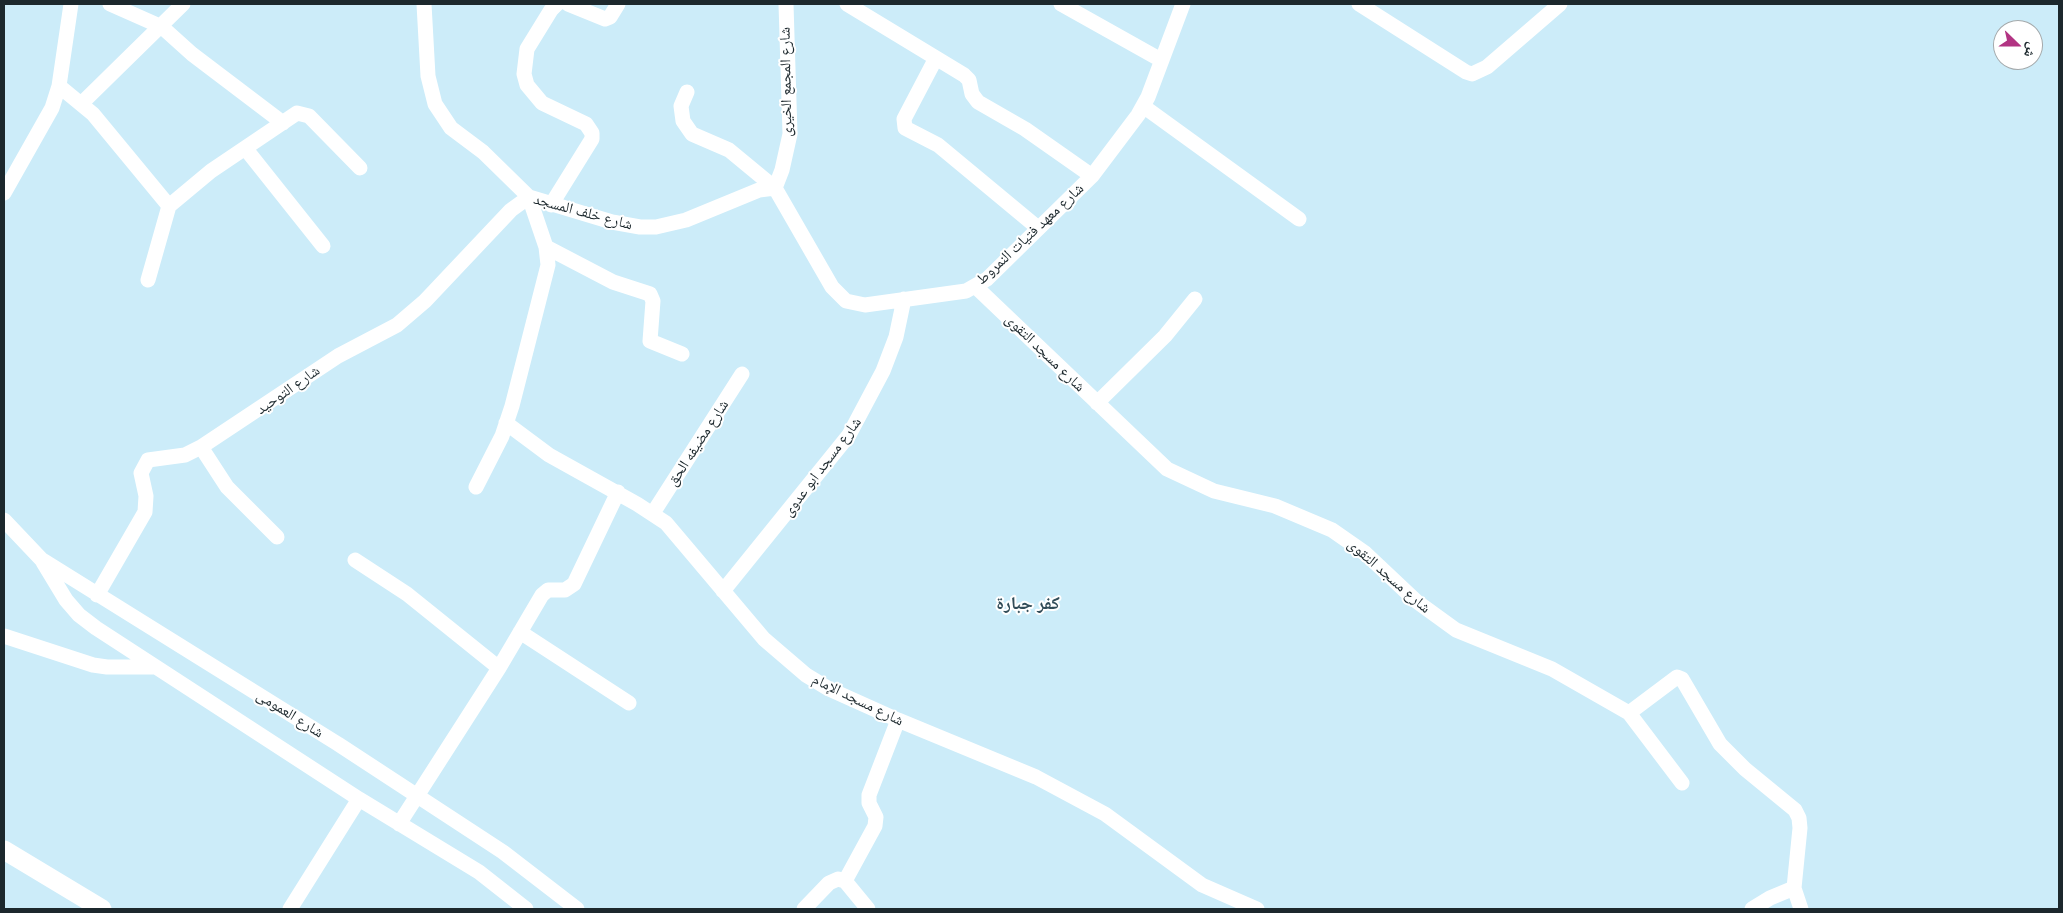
<!DOCTYPE html>
<meta charset="utf-8">
<style>
body{margin:0}
#map{position:relative;width:2063px;height:913px;overflow:hidden;background:#ccecf9;font-family:Raleway,"Noto Naskh Arabic",sans-serif}
canvas{display:block}
.frame{position:absolute;inset:0;border:5px solid #1c282d;pointer-events:none}
.north{position:absolute;left:1993px;top:20px;width:50px;height:50px;box-sizing:border-box;background:#fff;border:1px solid #a4a9ab;border-radius:50%;rotate:112deg;font-size:14px;font-weight:700;line-height:20px;text-align:center;color:#1c282d}
.north::after{content:'';display:block;margin:auto;width:18px;height:22px;background:#b23483;clip-path:polygon(50% 0,100% 100%,50% 72%,0 100%)}
</style>
<div id="map">
<canvas width="2063" height="913"></canvas>
<div class="frame"></div>
<div class="north">ش</div>
</div>
<script>
const ctx = document.querySelector('canvas').getContext('2d');
ctx.lineJoin = 'round';
function poly(rows) {
  const path = new Path2D();
  for (const r of rows) {
    path.moveTo(r[0], r[1]);
    for (let i = 2; i < r.length; i += 2) path.lineTo(r[i], r[i + 1]);
  }
  return path;
}
function strokePath(path, color, width, dash) {
  ctx.strokeStyle = color;
  ctx.lineWidth = width;
  ctx.lineCap = dash ? 'butt' : 'round';
  ctx.setLineDash(dash || []);
  ctx.stroke(path);
}
function label(font, color, halo, rows, align = 'center') {
  ctx.font = font + ' Raleway,"Noto Naskh Arabic",sans-serif';
  ctx.lineWidth = 4;
  ctx.setLineDash([]);
  ctx.textBaseline = 'middle';
  ctx.strokeStyle = halo;
  ctx.fillStyle = color;
  for (const [text, x, y, turn = 0] of rows) {
    ctx.save();
    ctx.translate(x, y);
    ctx.rotate((+turn || 0) * Math.PI / 180);
    ctx.textAlign = isNaN(turn) ? turn : align;
    if (halo) ctx.strokeText(text, 0, 0);
    ctx.fillText(text, 0, 0);
    ctx.restore();
  }
}
const minor = poly([
 [110,4,162,27,192,54,283,123],
 [424,4,428,76,435,104,451,128,483,152,529,197,612,222,640,227,656,227,686,220,759,190,775,188],
 [568,4,605,19,610,17,618,4],
 [847,4,964,75,969,80,972,94,978,102,1025,129,1092,176],
 [1061,4,1161,60],
 [1359,4,1466,72,1472,74,1487,67,1560,4],
 [936,58,904,119,905,128,938,145,1038,228],
 [59,86,93,114,169,206],
 [687,92,681,106,683,121,692,134,729,150,775,188,832,287,846,301,865,305,966,291,987,279,1092,176,1138,115,1148,97,1183,4],
 [82,103,183,4],
 [1143,106,1299,219],
 [245,148,323,246],
 [775,188,782,170,790,134,786,4],
 [4,193,52,108,59,86,71,4],
 [551,205,592,139,592,133,586,124,542,103,527,85,524,74,527,49,551,10,557,4],
 [546,247,613,282,650,294,653,301,650,341,682,354],
 [148,280,169,206,211,171,297,113,309,116,360,168],
 [976,287,1167,469,1214,491,1275,506,1332,530,1365,553,1416,601,1456,630,1552,669,1629,713,1682,783],
 [1097,403,1165,336,1195,299],
 [506,423,549,455,637,504,666,523,764,639,806,675,829,689,898,720,1036,777,1105,814,1202,885,1257,909],
 [201,447,227,487,277,537],
 [653,513,742,374],
 [4,520,41,559,338,744,503,852,577,909],
 [355,560,407,594,499,668],
 [43,562,66,600,79,615,96,628,359,799,479,872,526,909],
 [723,591,849,435,883,371,896,337,904,299],
 [97,595,145,512,146,496,141,473,148,460,185,455,201,447,338,356,397,325,425,301,511,210,529,197,546,247,548,265,512,406,502,436,476,487],
 [520,632,629,703],
 [4,636,93,665,107,667,155,667],
 [1629,713,1677,677,1682,679,1720,744,1745,769,1795,810,1799,818,1800,828,1794,888,1801,909],
 [399,824,499,668,542,595,548,590,565,590,574,584,618,492],
 [290,909,359,799],
 [804,909,829,883,838,879,845,881],
 [868,909,845,881,875,826,876,817,869,803,869,795,898,720],
 [1752,909,1770,898,1794,888]
]);
const tertiary = poly([
 [4,850,102,909]
]);
const streetNames = [
 ["شارع المجمع الخيرى",786,82,-91],
 ["شارع خلف المسجد",583,212,15],
 ["شارع معهد فتيات النمروط",1030,234,-43],
 ["شارع مسجد التقوى",1045,353,44],
 ["شارع التوحيد",288,390,-35],
 ["شارع مضيفه الحق",698,443,-57],
 ["شارع مسجد ابو عدوى",822,467,-53],
 ["شارع مسجد التقوى",1389,576,41],
 ["شارع مسجد الإمام",858,700,26],
 ["شارع العمومى",290,714,32]
];
const quarterNames = [
 ["كفر جبارة",1028,604]
];
strokePath(minor, '#fff', 15);
strokePath(tertiary, '#fff', 19);
label('15px', '#1c282d', '#fff', streetNames);
label('bold 18px', '#314c58', '#fff', quarterNames);
</script>
